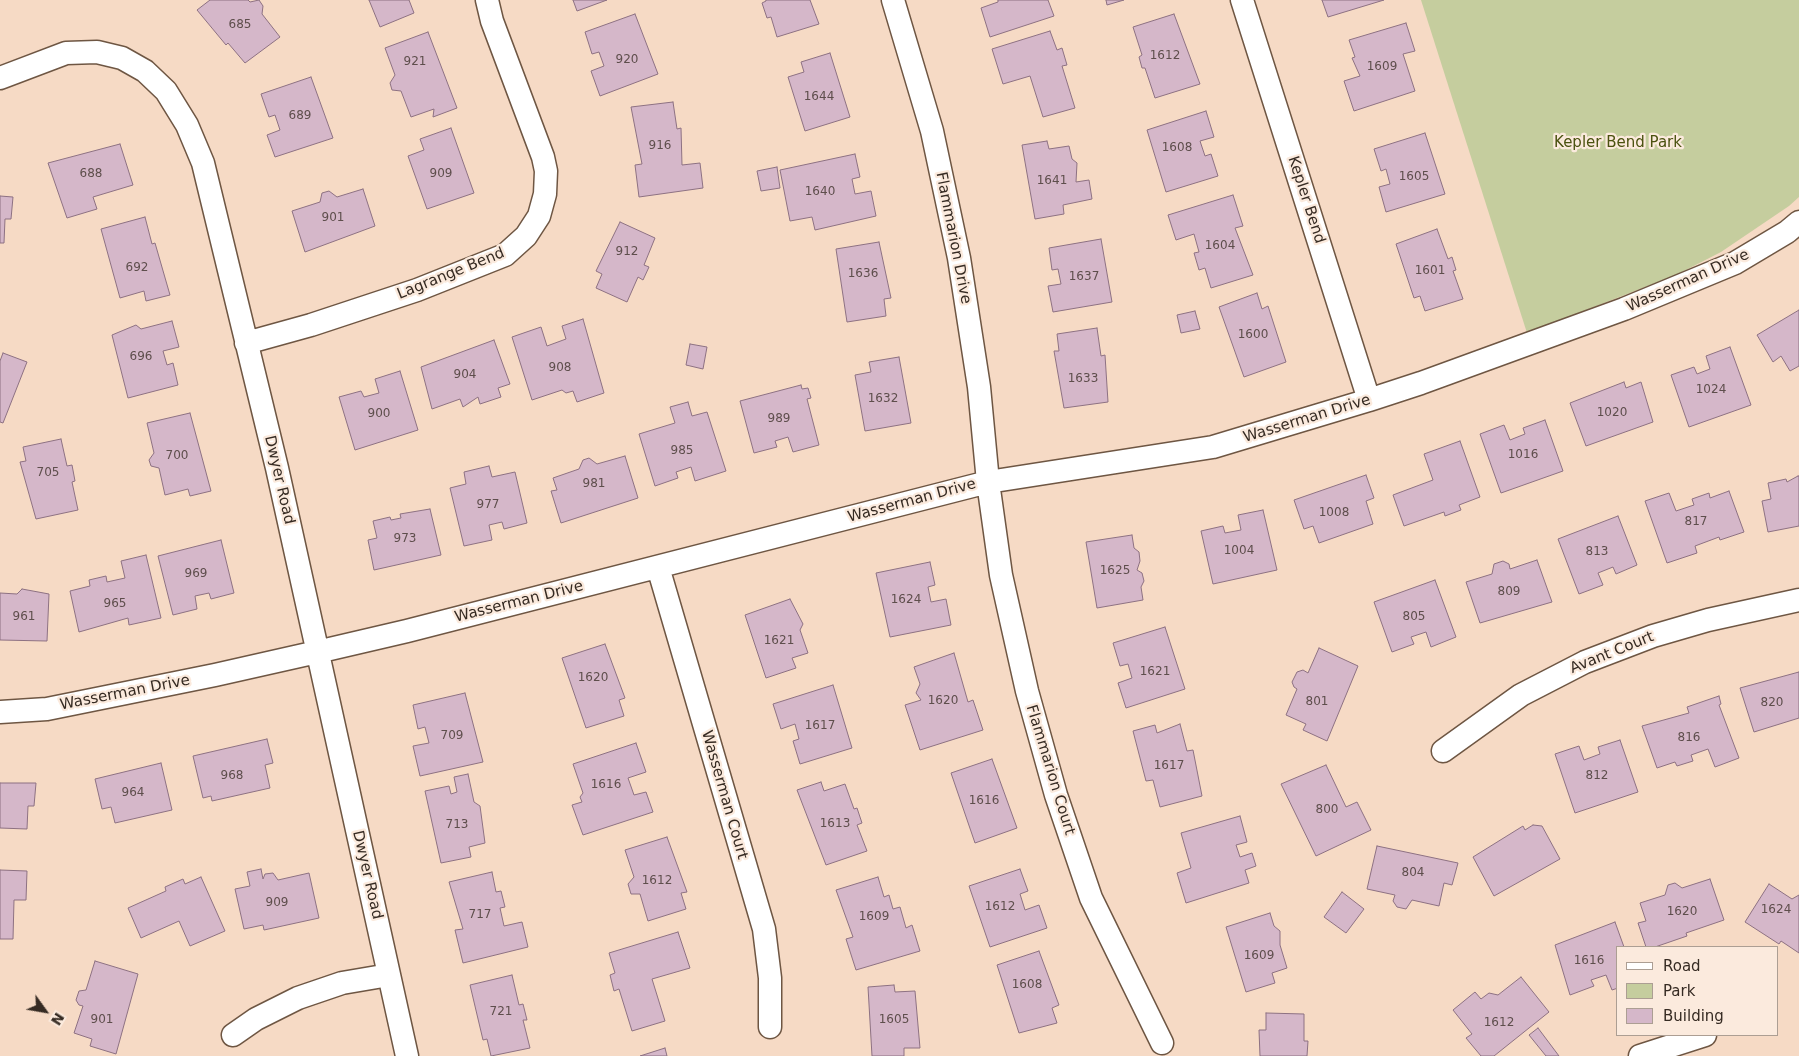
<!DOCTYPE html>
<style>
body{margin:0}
#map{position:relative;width:1799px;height:1056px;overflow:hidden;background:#f6dac5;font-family:"DejaVu Sans",sans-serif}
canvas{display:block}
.legend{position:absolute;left:1616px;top:946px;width:162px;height:90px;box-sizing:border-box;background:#fbeadd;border:1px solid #ac9e93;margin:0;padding:6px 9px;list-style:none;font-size:15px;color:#362b23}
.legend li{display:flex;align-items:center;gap:10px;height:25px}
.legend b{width:25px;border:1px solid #ac9e93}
.north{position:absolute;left:20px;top:986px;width:50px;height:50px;-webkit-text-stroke:4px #fbeadd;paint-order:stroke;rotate:122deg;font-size:14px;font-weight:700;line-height:20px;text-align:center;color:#362b23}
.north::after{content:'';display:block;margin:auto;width:18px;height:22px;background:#362b23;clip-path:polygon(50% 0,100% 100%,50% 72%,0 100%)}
</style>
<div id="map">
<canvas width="1799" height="1056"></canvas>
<ul class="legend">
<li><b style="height:6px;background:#fff"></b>Road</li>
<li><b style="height:14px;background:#c5cd9e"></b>Park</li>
<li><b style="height:14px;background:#d5b7c9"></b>Building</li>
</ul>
<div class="north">N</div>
</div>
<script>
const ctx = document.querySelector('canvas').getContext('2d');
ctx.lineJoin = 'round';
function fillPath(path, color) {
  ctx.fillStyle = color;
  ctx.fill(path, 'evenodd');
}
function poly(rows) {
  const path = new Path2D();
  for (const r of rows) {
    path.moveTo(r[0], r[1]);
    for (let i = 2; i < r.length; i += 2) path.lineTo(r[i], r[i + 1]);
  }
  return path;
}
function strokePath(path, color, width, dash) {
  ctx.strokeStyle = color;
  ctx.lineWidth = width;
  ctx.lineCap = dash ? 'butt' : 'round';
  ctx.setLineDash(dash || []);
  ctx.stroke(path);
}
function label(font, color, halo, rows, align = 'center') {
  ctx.font = font + ' "DejaVu Sans",sans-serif';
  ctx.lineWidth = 4.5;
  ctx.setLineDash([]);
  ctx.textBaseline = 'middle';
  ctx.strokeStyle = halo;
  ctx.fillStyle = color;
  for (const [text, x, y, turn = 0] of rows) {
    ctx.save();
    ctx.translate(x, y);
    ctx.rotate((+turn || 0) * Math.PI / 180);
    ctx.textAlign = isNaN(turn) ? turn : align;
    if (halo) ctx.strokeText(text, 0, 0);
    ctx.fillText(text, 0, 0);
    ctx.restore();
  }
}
const green = poly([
 [1421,0,1799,0,1799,197,1789,206,1721,252,1676,275,1527,333]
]);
const building = poly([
 [210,0,248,0,250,2,259,0,263,6,262,14,280,37,245,63,228,43,226,45,197,10,210,0],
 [369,0,409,0,414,13,380,27,369,0],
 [573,0,607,0,577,11,573,0],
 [766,0,810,0,819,24,777,37,771,17,767,18,762,3,766,1,766,0],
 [998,0,1048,0,1054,16,990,37,981,8,998,2,998,0],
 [1106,0,1124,0,1107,5,1106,0],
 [1322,0,1384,0,1328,17,1322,0],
 [635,14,658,74,600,96,591,71,604,66,599,52,592,54,585,32,635,14],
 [1174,14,1200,84,1155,98,1145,68,1142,68,1139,57,1142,55,1133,27,1174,14],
 [1406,23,1415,51,1403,54,1415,91,1354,111,1344,81,1360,76,1352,58,1355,57,1349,40,1406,23],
 [1050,31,1057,50,1062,48,1067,65,1062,66,1075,108,1043,117,1030,76,1003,84,992,49,1050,31],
 [428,32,457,108,433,117,434,109,411,117,401,91,392,90,390,83,395,75,385,48,428,32],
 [830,53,850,117,805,131,788,77,804,72,801,62,830,53],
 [311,77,333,138,275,157,267,135,280,130,275,115,269,117,261,94,311,77],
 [673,102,677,129,681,128,682,165,700,163,703,188,639,197,635,165,642,164,631,107,673,102],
 [1206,111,1214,137,1200,141,1205,156,1211,154,1218,176,1166,192,1147,130,1206,111],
 [451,128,474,193,427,209,408,156,424,150,420,139,451,128],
 [1425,133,1445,194,1386,212,1379,187,1390,184,1386,169,1381,171,1374,149,1425,133],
 [1047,141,1049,149,1069,146,1072,159,1077,163,1076,182,1089,180,1092,199,1063,205,1064,214,1035,219,1022,145,1047,141],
 [120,144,133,185,93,197,97,209,67,218,48,163,120,144],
 [855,154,860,177,852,179,855,194,871,191,876,216,815,230,812,217,790,221,780,170,855,154],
 [777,167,780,188,761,191,757,171,777,167],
 [363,189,375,226,305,252,292,211,320,202,322,193,329,191,337,197,363,189],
 [1233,195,1243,226,1235,228,1253,275,1211,288,1205,268,1199,270,1194,253,1199,252,1194,234,1176,240,1168,215,1233,195],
 [0,196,13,197,11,219,5,219,4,243,0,243,0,196],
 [145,217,152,244,155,243,170,295,146,301,144,291,120,298,101,229,145,217],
 [620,222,655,238,644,265,649,267,643,280,638,277,627,302,596,288,602,274,596,271,620,222],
 [1437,229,1448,259,1452,257,1456,270,1453,271,1463,299,1425,311,1420,296,1414,298,1396,244,1437,229],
 [1101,239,1112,302,1053,312,1048,286,1061,284,1058,269,1052,270,1049,248,1101,239],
 [879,242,891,298,884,299,886,316,847,322,836,249,879,242],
 [1257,293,1262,309,1268,306,1286,362,1244,377,1219,307,1257,293],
 [1799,310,1799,366,1790,371,1781,356,1773,362,1757,335,1799,310],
 [1195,311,1200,329,1181,333,1177,315,1195,311],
 [583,319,604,393,577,402,573,391,566,393,562,390,532,400,512,337,541,327,547,346,566,339,562,326,583,319],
 [172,321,179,347,163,351,167,365,173,363,178,385,128,398,112,335,136,325,141,329,172,321],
 [1097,328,1101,356,1105,355,1108,402,1064,408,1054,351,1059,351,1057,334,1097,328],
 [494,340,510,384,498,388,501,397,480,404,478,397,463,407,460,399,432,409,421,367,494,340],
 [690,344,707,347,703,369,686,365,690,344],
 [1730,347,1751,405,1689,427,1671,375,1694,367,1697,374,1710,369,1706,356,1730,347],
 [3,353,27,362,3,423,0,422,0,361,3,353],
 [899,357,911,423,865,431,855,375,871,372,869,362,899,357],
 [400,371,418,430,355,450,339,397,361,391,364,397,379,393,375,379,400,371],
 [1624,382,1626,388,1641,382,1653,422,1586,446,1570,403,1624,382],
 [801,385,802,389,808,388,811,398,807,399,819,445,793,452,788,437,775,441,777,447,754,453,740,401,801,385],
 [688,402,692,416,707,412,726,471,695,481,691,467,676,472,678,478,655,486,639,434,675,423,670,407,688,402],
 [190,413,211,491,190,496,188,489,165,495,159,468,151,466,149,460,154,453,147,423,190,413],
 [1545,420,1563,471,1501,493,1480,434,1504,425,1510,440,1525,434,1523,428,1545,420],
 [61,439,67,466,72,465,75,481,72,482,78,510,36,519,20,462,26,461,23,447,61,439],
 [1460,441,1480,497,1459,505,1461,510,1445,516,1444,512,1404,526,1393,495,1433,480,1424,454,1460,441],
 [625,456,638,498,561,523,551,491,557,490,553,478,579,469,583,460,589,458,597,464,625,456],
 [489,466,492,477,515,472,527,523,504,529,502,522,489,525,492,540,464,546,450,488,466,484,464,472,489,466],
 [1366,475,1374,498,1366,501,1373,524,1319,543,1313,526,1304,529,1294,500,1366,475],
 [1798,476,1799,476,1799,526,1768,532,1762,501,1771,499,1768,483,1786,479,1787,482,1798,476],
 [1729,491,1744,532,1720,540,1719,537,1695,546,1697,553,1667,563,1645,501,1669,493,1676,511,1694,505,1692,499,1709,493,1710,498,1729,491],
 [430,509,441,555,374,570,368,540,377,538,373,521,390,517,391,520,401,518,400,514,430,509],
 [1263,510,1277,570,1213,584,1201,531,1223,526,1225,533,1241,530,1238,515,1263,510],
 [1618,516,1637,565,1616,574,1613,567,1598,573,1603,585,1579,594,1558,539,1618,516],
 [1132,535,1134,548,1139,552,1140,561,1137,570,1142,573,1144,581,1141,587,1143,600,1097,608,1086,542,1132,535],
 [221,540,234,593,211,599,209,593,195,596,197,609,173,615,158,556,221,540],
 [146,555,161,618,129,625,128,618,79,632,70,591,90,586,89,580,106,576,107,582,125,578,121,561,146,555],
 [1537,560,1552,602,1480,623,1466,582,1492,574,1494,564,1503,561,1509,564,1510,569,1537,560],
 [930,562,935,585,928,587,931,602,946,599,951,625,890,637,876,573,930,562],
 [1435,580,1456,637,1431,647,1426,632,1411,637,1414,644,1392,652,1374,602,1435,580],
 [22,589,49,594,47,641,0,640,0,593,17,594,22,589],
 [790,599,803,624,800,630,808,653,792,658,796,668,766,678,745,615,790,599],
 [1165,627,1185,689,1126,708,1118,683,1132,678,1128,664,1120,666,1113,643,1165,627],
 [605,644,625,698,619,700,624,716,586,728,562,658,605,644],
 [1319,648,1358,666,1327,741,1303,730,1306,724,1286,715,1297,689,1294,687,1292,682,1297,672,1303,670,1308,673,1319,648],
 [954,653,968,702,973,700,983,730,920,750,905,705,921,700,916,693,920,684,914,667,954,653],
 [1799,672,1799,718,1754,732,1740,688,1799,672],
 [833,685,852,748,800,764,793,741,799,739,795,724,781,729,773,704,833,685],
 [465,693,483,762,420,776,413,746,429,743,425,727,418,729,413,705,465,693],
 [1719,696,1721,704,1719,705,1739,758,1715,767,1708,749,1691,755,1693,761,1677,766,1675,762,1657,768,1642,726,1689,713,1687,707,1719,696],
 [1180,724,1187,751,1193,750,1202,796,1160,807,1153,780,1146,781,1133,731,1155,725,1157,733,1180,724],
 [267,739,273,763,265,765,270,788,212,801,211,796,203,798,193,756,267,739],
 [1620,740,1638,792,1575,813,1555,754,1579,746,1584,760,1600,754,1598,747,1620,740],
 [636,743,646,772,628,778,634,795,646,792,653,812,583,835,572,805,582,802,580,797,583,793,573,764,636,743],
 [992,759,1017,828,975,843,951,773,992,759],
 [161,763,172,810,115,823,111,807,102,809,95,779,161,763],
 [1326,765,1346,807,1357,802,1371,830,1316,856,1281,784,1326,765],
 [468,774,474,802,480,806,485,843,469,847,471,857,441,863,425,791,449,786,451,794,457,792,454,777,468,774],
 [821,782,824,791,845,784,854,809,857,808,862,823,857,825,867,851,826,865,797,790,821,782],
 [0,783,36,783,34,806,28,806,27,829,0,828,0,783],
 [1240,816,1247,842,1236,845,1240,857,1252,853,1256,866,1245,870,1249,883,1186,903,1177,873,1191,868,1181,833,1240,816],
 [1533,825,1542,826,1560,859,1494,896,1473,857,1523,826,1525,830,1533,825],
 [667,837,687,892,681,893,686,909,648,921,640,894,631,894,628,884,634,877,625,850,667,837],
 [1377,846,1458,863,1452,885,1444,883,1439,906,1412,900,1406,909,1397,907,1393,901,1395,895,1367,889,1377,846],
 [261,869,263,879,265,874,273,873,278,880,309,873,319,918,264,930,263,925,244,929,235,889,250,886,247,872,261,869],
 [1020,869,1028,891,1020,894,1025,910,1039,905,1047,928,990,947,969,886,1020,869],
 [0,870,27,871,26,900,14,900,13,939,0,939,0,870],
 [492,872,496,892,501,891,505,907,500,908,504,926,522,922,528,947,463,963,455,930,463,929,449,882,492,872],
 [201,877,225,931,190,946,179,921,141,938,128,908,166,891,165,887,183,879,185,884,201,877],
 [878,877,884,897,889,895,893,909,900,907,906,928,912,925,920,951,856,970,846,939,853,937,836,890,878,877],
 [1710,879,1724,920,1686,933,1687,936,1655,947,1646,947,1638,923,1646,921,1640,903,1665,895,1668,885,1675,883,1682,888,1710,879],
 [1769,884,1792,899,1799,895,1799,953,1781,941,1779,944,1745,922,1769,884],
 [1342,892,1364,909,1346,933,1324,917,1342,892],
 [1270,913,1274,926,1280,931,1280,945,1287,968,1272,973,1275,983,1246,992,1226,927,1270,913],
 [1615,922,1624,947,1618,947,1618,988,1612,990,1606,975,1591,980,1594,986,1570,995,1555,945,1615,922],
 [678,932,690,968,652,979,665,1021,632,1031,619,989,614,991,610,975,615,973,609,953,678,932],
 [1039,951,1059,1005,1052,1008,1057,1023,1019,1033,997,965,1039,951],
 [95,961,138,974,116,1054,90,1046,92,1039,74,1033,83,1006,79,1005,76,1000,79,991,86,990,95,961],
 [512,975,519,1005,523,1004,527,1020,523,1020,530,1048,491,1056,487,1039,483,1040,470,985,512,975],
 [1521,977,1549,1012,1494,1056,1481,1056,1466,1038,1472,1034,1453,1010,1475,992,1481,999,1489,993,1498,995,1521,977],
 [894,985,895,992,915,991,920,1048,904,1048,904,1056,872,1056,868,987,894,985],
 [1266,1013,1304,1014,1304,1041,1308,1041,1307,1056,1260,1056,1259,1030,1266,1030,1266,1013],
 [1538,1028,1559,1056,1546,1056,1529,1035,1538,1028],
 [665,1048,667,1056,640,1056,665,1048]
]);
const minor = poly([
 [893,0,932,131,959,258,979,387,988,482,1001,575,1027,691,1056,795,1091,898,1162,1043],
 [1242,0,1369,400],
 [0,78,66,53,97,52,122,58,145,71,166,91,187,125,203,163,277,468,407,1056],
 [246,343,311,325,417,290,505,255,526,236,539,216,545,194,546,171,543,157,492,21,487,0],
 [658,567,764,929,770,978,770,1027],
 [0,712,47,709,215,675,317,652,407,631,988,482,1213,447,1369,400,1421,383,1624,309,1735,263,1787,232,1799,222],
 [1443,751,1521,695,1585,662,1653,636,1708,620,1799,600],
 [233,1035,256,1019,298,998,342,983,389,975],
 [1640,1056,1705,1035]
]);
const numberNames = [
 ["685",240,25],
 ["1612",1165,56],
 ["920",627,60],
 ["921",415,62],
 ["1609",1382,67],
 ["1644",819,97],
 ["689",300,116],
 ["916",660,146],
 ["1608",1177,148],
 ["688",91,174],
 ["909",441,174],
 ["1605",1414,177],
 ["1641",1052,181],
 ["1640",820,192],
 ["901",333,218],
 ["1604",1220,246],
 ["912",627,252],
 ["692",137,268],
 ["1601",1430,271],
 ["1636",863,274],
 ["1637",1084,277],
 ["1600",1253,335],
 ["696",141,357],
 ["908",560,368],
 ["904",465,375],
 ["1633",1083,379],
 ["1024",1711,390],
 ["1632",883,399],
 ["1020",1612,413],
 ["900",379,414],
 ["989",779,419],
 ["985",682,451],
 ["1016",1523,455],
 ["700",177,456],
 ["705",48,473],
 ["981",594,484],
 ["977",488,505],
 ["1008",1334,513],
 ["817",1696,522],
 ["973",405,539],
 ["1004",1239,551],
 ["813",1597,552],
 ["1625",1115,571],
 ["969",196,574],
 ["809",1509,592],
 ["1624",906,600],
 ["965",115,604],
 ["961",24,617],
 ["805",1414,617],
 ["1621",779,641],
 ["1621",1155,672],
 ["1620",593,678],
 ["1620",943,701],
 ["801",1317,702],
 ["820",1772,703],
 ["1617",820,726],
 ["709",452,736],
 ["816",1689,738],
 ["1617",1169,766],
 ["968",232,776],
 ["812",1597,776],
 ["1616",606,785],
 ["964",133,793],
 ["1616",984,801],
 ["800",1327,810],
 ["1613",835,824],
 ["713",457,825],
 ["804",1413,873],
 ["1612",657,881],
 ["909",277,903],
 ["1612",1000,907],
 ["1624",1776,910],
 ["1620",1682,912],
 ["717",480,915],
 ["1609",874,917],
 ["1609",1259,956],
 ["1616",1589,961],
 ["1608",1027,985],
 ["721",501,1012],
 ["901",102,1020],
 ["1605",894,1020],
 ["1612",1499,1023]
];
const parkNames = [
 ["Kepler Bend Park",1618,143]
];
const streetNames = [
 ["Kepler Bend",1306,200,72],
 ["Flammarion Drive",953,238,79],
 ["Lagrange Bend",451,274,-22],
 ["Wasserman Drive",1688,281,-24],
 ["Wasserman Drive",1307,419,-17],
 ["Dwyer Road",279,480,77],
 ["Wasserman Drive",912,501,-15],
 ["Wasserman Drive",519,602,-14],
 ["Avant Court",1612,653,-22],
 ["Wasserman Drive",125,693,-11],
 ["Flammarion Court",1050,770,73],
 ["Wasserman Court",724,795,74],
 ["Dwyer Road",367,875,77]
];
fillPath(green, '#c5cd9e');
fillPath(building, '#d5b7c9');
strokePath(building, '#8d7182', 1);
strokePath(minor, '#6e5643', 25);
strokePath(minor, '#fff', 22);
label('12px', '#5e4e4c', null, numberNames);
label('15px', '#4b5210', '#fbeadd', parkNames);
label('15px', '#362b23', '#fbeadd', streetNames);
</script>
